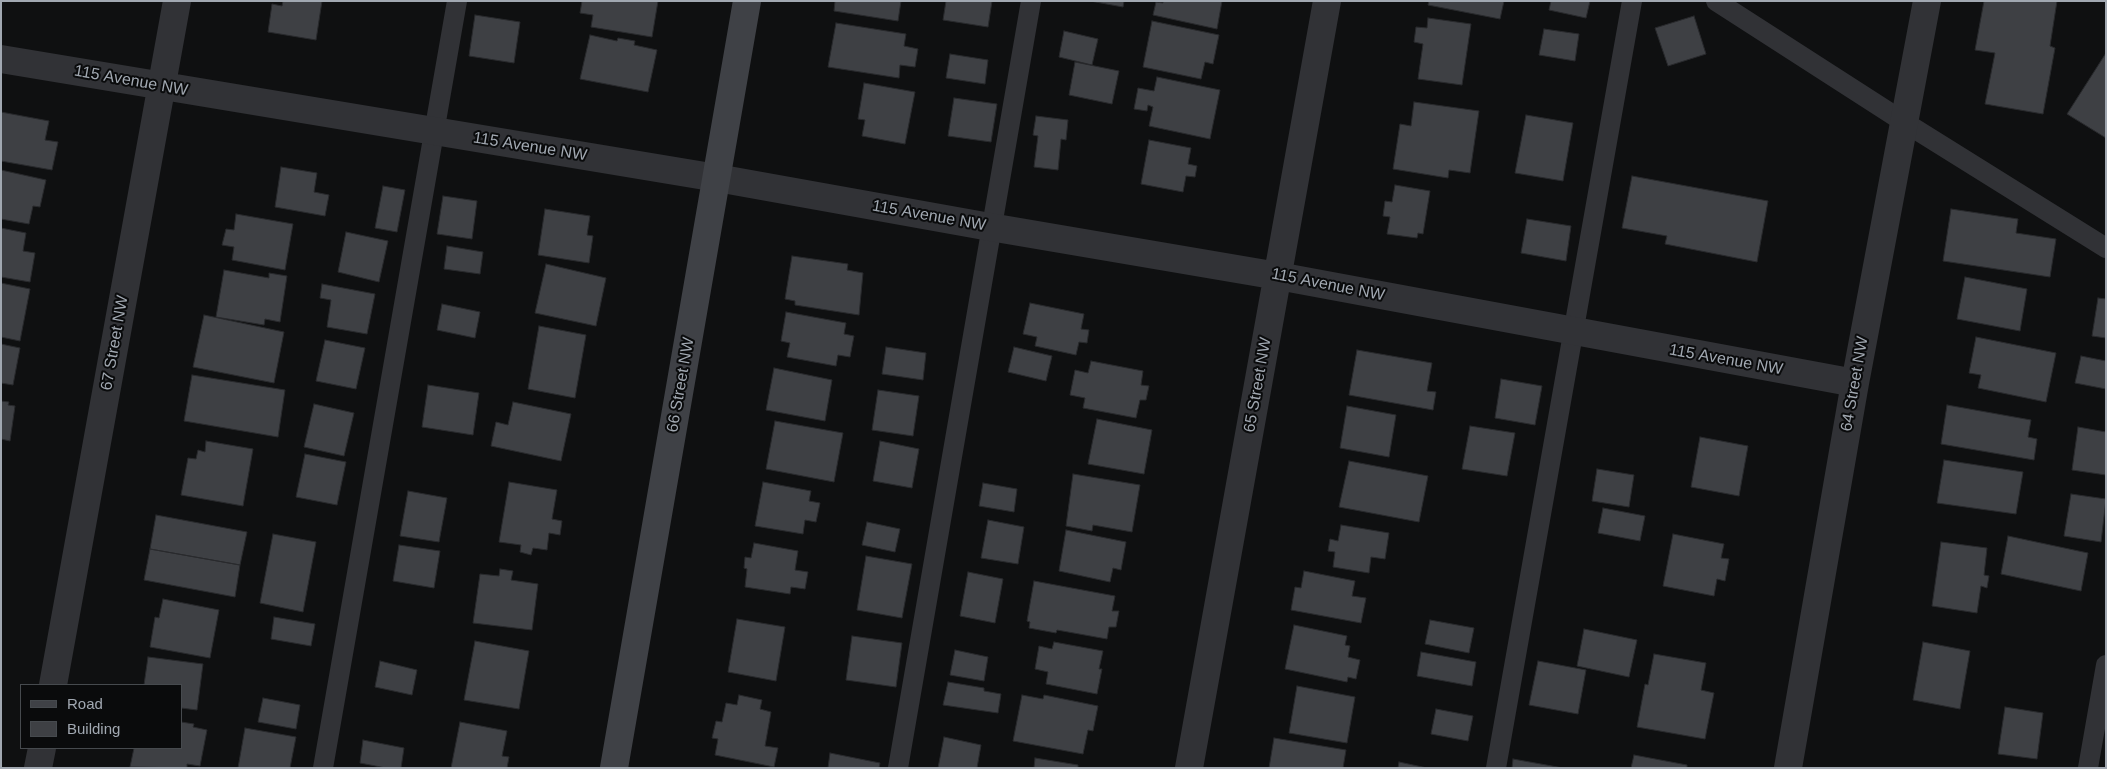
<!DOCTYPE html>
<style>
body{margin:0}
#map{position:relative;width:2107px;height:769px;overflow:hidden;background:#0f1011;font-family:Helvetica,sans-serif}
canvas{display:block}
.frame{position:absolute;inset:0;border:2px solid #a1a8b1;pointer-events:none}
.legend{position:absolute;left:20px;top:684px;width:162px;height:65px;box-sizing:border-box;background:#0a0b0c;border:1px solid #464a4e;margin:0;padding:6px 9px;list-style:none;font-size:15px;color:#a1a8b1}
.legend li{display:flex;align-items:center;gap:10px;height:25px}
.legend b{width:25px;border:1px solid #464a4e}
</style>
<div id="map">
<canvas width="2107" height="769"></canvas>
<div class="frame"></div>
<ul class="legend">
<li><b style="height:6px;background:#3f4146"></b>Road</li>
<li><b style="height:14px;background:#3e4044"></b>Building</li>
</ul>
</div>
<script>
const ctx = document.querySelector('canvas').getContext('2d');
ctx.lineJoin = 'round';
function fillPath(path, color) {
  ctx.fillStyle = color;
  ctx.fill(path, 'evenodd');
}
function poly(rows) {
  const path = new Path2D();
  for (const r of rows) {
    path.moveTo(r[0], r[1]);
    for (let i = 2; i < r.length; i += 2) path.lineTo(r[i], r[i + 1]);
  }
  return path;
}
function strokePath(path, color, width, dash) {
  ctx.strokeStyle = color;
  ctx.lineWidth = width;
  ctx.lineCap = dash ? 'butt' : 'round';
  ctx.setLineDash(dash || []);
  ctx.stroke(path);
}
function label(font, color, halo, rows, align = 'center') {
  ctx.font = font + ' Helvetica,sans-serif';
  ctx.lineWidth = 4;
  ctx.setLineDash([]);
  ctx.textBaseline = 'middle';
  ctx.strokeStyle = halo;
  ctx.fillStyle = color;
  for (const [text, x, y, turn = 0] of rows) {
    ctx.save();
    ctx.translate(x, y);
    ctx.rotate((+turn || 0) * Math.PI / 180);
    ctx.textAlign = isNaN(turn) ? turn : align;
    if (halo) ctx.strokeText(text, 0, 0);
    ctx.fillText(text, 0, 0);
    ctx.restore();
  }
}
const building = poly([
 [283,1,322,1,316,40,268,32,272,4,282,6,283,1],
 [582,1,658,1,652,37,591,27,593,15,580,13,582,1],
 [835,1,901,1,898,21,834,11,835,1],
 [946,1,992,1,988,27,943,20,946,1],
 [1090,1,1124,1,1123,7,1090,1],
 [1163,1,1222,1,1217,29,1153,15,1156,2,1163,3,1163,1],
 [1429,1,1504,1,1500,19,1428,5,1429,1],
 [1551,1,1590,1,1586,18,1549,10,1551,1],
 [1984,1,2057,1,2050,46,2055,48,2043,114,1985,104,1995,53,1975,50,1984,1],
 [475,15,520,22,514,63,469,56,475,15],
 [1694,16,1706,54,1668,66,1655,28,1694,16],
 [1428,18,1471,24,1462,85,1418,79,1423,44,1414,42,1416,27,1427,28,1428,18],
 [1152,21,1219,35,1213,64,1205,62,1201,79,1143,67,1152,21],
 [836,23,906,34,904,46,918,49,915,67,900,65,899,78,828,67,836,23],
 [1544,29,1579,34,1575,61,1539,55,1544,29],
 [1064,31,1098,39,1092,65,1059,57,1064,31],
 [590,35,617,41,618,38,635,41,634,45,657,50,648,92,580,79,590,35],
 [2106,53,2106,138,2067,114,2106,53],
 [950,54,988,60,985,84,946,78,950,54],
 [1075,62,1119,71,1112,104,1069,95,1075,62],
 [1157,77,1220,90,1210,139,1149,126,1153,107,1148,105,1147,111,1134,109,1138,88,1154,91,1157,77],
 [864,83,915,92,905,144,862,136,865,120,858,119,864,83],
 [954,98,997,104,991,142,948,136,954,98],
 [1414,102,1479,111,1470,173,1449,170,1448,178,1393,169,1400,124,1411,126,1414,102],
 [1,112,49,121,45,140,58,142,52,170,1,161,1,112],
 [1526,115,1573,123,1563,181,1515,173,1526,115],
 [1036,116,1068,120,1066,140,1061,139,1058,170,1034,167,1038,136,1033,135,1036,116],
 [1149,140,1191,148,1188,164,1197,166,1195,177,1186,176,1183,192,1141,184,1149,140],
 [281,167,317,173,314,192,329,195,325,216,275,207,281,167],
 [1,170,46,180,40,207,33,206,29,224,1,219,1,170],
 [1632,176,1768,201,1757,262,1665,244,1667,236,1622,228,1632,176],
 [1395,185,1430,191,1423,234,1418,233,1417,238,1387,234,1390,217,1383,216,1385,201,1392,202,1395,185],
 [383,186,405,190,397,232,375,228,383,186],
 [443,196,477,201,472,239,437,234,443,196],
 [545,209,590,216,587,235,593,236,589,263,538,255,545,209],
 [1951,209,2018,219,2016,233,2056,239,2050,277,1943,261,1951,209],
 [236,214,293,224,285,270,232,260,234,247,222,245,226,229,234,230,236,214],
 [1527,219,1571,226,1566,261,1521,253,1527,219],
 [1,228,26,233,23,251,35,253,30,282,1,277,1,228],
 [346,232,388,241,379,282,338,272,346,232],
 [447,246,483,252,480,274,444,269,447,246],
 [792,256,848,264,847,270,863,273,859,315,795,305,795,301,785,299,792,256],
 [546,264,606,278,596,326,535,313,546,264],
 [224,270,269,278,269,273,287,276,280,322,265,319,264,325,216,317,224,270],
 [1965,277,2027,289,2020,331,1957,319,1965,277],
 [1,283,30,289,20,341,1,337,1,283],
 [322,284,375,294,367,334,327,327,331,300,320,298,322,284],
 [2098,298,2106,299,2106,338,2092,336,2098,298],
 [1030,303,1084,314,1081,329,1089,330,1087,343,1079,342,1076,355,1035,346,1037,337,1023,334,1030,303],
 [442,304,480,312,475,338,437,330,442,304],
 [786,312,846,323,844,334,854,336,850,357,838,355,836,366,787,357,790,343,781,341,786,312],
 [204,315,284,332,274,383,193,367,204,315],
 [539,326,586,335,575,398,528,389,539,326],
 [1976,337,2056,353,2046,402,1978,388,1981,375,1969,373,1976,337],
 [325,340,365,348,356,389,316,381,325,340],
 [1,344,20,348,13,385,1,383,1,344],
 [886,347,926,353,923,380,882,374,886,347],
 [1014,347,1052,356,1046,381,1008,372,1014,347],
 [1357,350,1432,363,1427,391,1436,392,1433,410,1349,395,1357,350],
 [2081,356,2106,361,2106,389,2075,383,2081,356],
 [1091,361,1143,371,1141,385,1149,386,1146,400,1140,400,1136,418,1083,408,1085,398,1070,395,1075,370,1088,373,1091,361],
 [774,368,832,380,825,421,766,410,774,368],
 [192,375,285,390,278,437,184,421,192,375],
 [1501,379,1542,386,1535,425,1495,418,1501,379],
 [428,385,479,393,473,435,422,427,428,385],
 [878,390,919,396,913,436,872,430,878,390],
 [1,401,9,402,8,405,15,406,10,441,1,439,1,401],
 [513,402,571,414,561,461,491,446,496,422,508,425,513,402],
 [314,404,354,413,344,456,304,447,314,404],
 [1947,405,2031,420,2028,437,2037,439,2034,460,1941,444,1947,405],
 [1347,406,1396,415,1389,457,1340,448,1347,406],
 [1097,419,1152,430,1144,474,1088,464,1097,419],
 [775,421,843,433,834,482,766,469,775,421],
 [1470,426,1515,433,1507,476,1462,469,1470,426],
 [2078,427,2106,432,2106,475,2072,470,2078,427],
 [1700,437,1748,446,1739,496,1691,487,1700,437],
 [206,441,253,449,243,506,181,495,188,458,196,459,198,450,205,452,206,441],
 [880,441,919,449,912,488,873,481,880,441],
 [305,454,346,462,337,505,296,497,305,454],
 [1944,460,2023,472,2016,514,1937,503,1944,460],
 [1349,461,1428,476,1419,522,1339,507,1349,461],
 [1597,469,1634,475,1629,507,1592,501,1597,469],
 [1073,474,1140,485,1132,532,1093,525,1092,531,1066,526,1073,474],
 [509,482,557,490,552,519,562,521,560,535,549,533,547,550,533,548,531,555,520,552,521,545,499,542,509,482],
 [763,482,811,491,809,501,820,503,816,522,805,520,803,534,755,526,763,482],
 [983,483,1017,489,1014,512,979,506,983,483],
 [408,491,447,498,439,542,400,536,408,491],
 [2071,494,2106,499,2101,542,2064,536,2071,494],
 [1603,508,1645,516,1640,541,1598,533,1603,508],
 [156,515,247,532,240,565,150,549,156,515],
 [988,520,1024,527,1018,564,981,558,988,520],
 [867,522,900,529,895,552,862,545,867,522],
 [1341,525,1389,533,1385,559,1371,557,1369,573,1333,567,1335,552,1328,551,1330,539,1338,541,1341,525],
 [1066,530,1126,542,1121,570,1113,568,1110,582,1059,571,1066,530],
 [273,534,316,542,303,612,260,603,273,534],
 [1673,534,1724,544,1721,558,1729,559,1725,581,1717,579,1714,596,1663,586,1673,534],
 [2008,536,2088,553,2081,591,2001,574,2008,536],
 [1941,542,1987,548,1984,575,1989,576,1987,588,1981,586,1977,613,1932,606,1941,542],
 [754,543,798,551,795,570,808,572,805,589,791,587,790,594,745,587,747,569,744,568,745,557,751,558,754,543],
 [399,545,440,551,434,588,393,581,399,545],
 [150,549,240,565,235,597,144,580,150,549],
 [866,556,912,564,902,618,857,610,866,556],
 [500,569,513,571,511,580,538,584,532,630,473,623,480,574,499,576,500,569],
 [1304,571,1355,581,1352,596,1366,598,1361,623,1291,610,1295,587,1301,588,1304,571],
 [968,572,1003,579,995,623,960,616,968,572],
 [1034,581,1115,596,1112,611,1119,611,1116,627,1109,627,1107,639,1057,630,1056,633,1029,628,1030,622,1027,621,1034,581],
 [163,599,219,610,210,658,150,647,155,617,159,618,163,599],
 [274,617,315,624,311,646,271,639,274,617],
 [737,619,785,627,776,681,728,672,737,619],
 [1430,620,1474,628,1469,653,1425,644,1430,620],
 [1294,625,1347,636,1345,645,1350,646,1348,657,1360,660,1356,679,1348,677,1347,682,1285,669,1294,625],
 [1584,629,1637,640,1629,677,1577,666,1584,629],
 [852,636,902,643,896,687,846,680,852,636],
 [475,641,529,651,519,709,464,700,475,641],
 [1054,642,1103,651,1099,669,1102,669,1097,694,1046,684,1048,672,1035,669,1039,646,1052,649,1054,642],
 [1923,642,1970,651,1960,709,1913,700,1923,642],
 [955,650,988,657,984,681,950,675,955,650],
 [1421,652,1476,662,1472,686,1417,676,1421,652],
 [1654,654,1706,663,1701,690,1714,693,1705,739,1637,727,1645,684,1648,685,1654,654],
 [148,657,203,664,197,710,181,708,181,685,144,685,148,657],
 [380,661,417,670,412,695,375,687,380,661],
 [1538,661,1586,670,1578,714,1529,705,1538,661],
 [948,682,984,688,984,691,1001,694,998,713,943,705,948,682],
 [1297,686,1355,697,1347,743,1289,733,1297,686],
 [739,695,762,700,760,709,771,712,765,746,778,748,774,767,715,755,718,739,712,738,716,721,722,722,726,703,737,705,739,695],
 [1022,695,1043,699,1044,695,1098,706,1093,731,1088,730,1083,754,1013,741,1022,695],
 [263,698,300,705,296,729,258,722,263,698],
 [2005,707,2043,713,2037,759,1998,754,2005,707],
 [1436,709,1473,716,1468,741,1431,734,1436,709],
 [181,722,194,724,193,727,207,730,200,766,187,764,187,768,130,767,134,748,181,748,181,722],
 [460,722,507,731,502,756,509,757,507,768,451,768,460,722],
 [245,728,296,737,290,768,238,768,245,728],
 [944,737,981,745,977,768,938,768,944,737],
 [1274,738,1346,750,1343,768,1269,768,1274,738],
 [363,740,404,748,401,768,386,768,360,763,363,740],
 [830,753,880,763,879,768,828,768,830,753],
 [1634,755,1687,765,1687,768,1631,768,1634,755],
 [1035,758,1078,765,1078,768,1034,768,1035,758],
 [1513,759,1563,768,1512,768,1513,759],
 [1399,762,1427,768,1398,768,1399,762]
]);
const lane = poly([
 [1716,1,1904,122,2106,248],
 [323,768,457,1],
 [898,768,1031,1],
 [1496,768,1632,1],
 [2088,768,2106,665]
]);
const street = poly([
 [1,59,717,178,990,227,1278,276,1855,383],
 [53,685,177,1],
 [38,768,42,748],
 [1189,768,1327,1],
 [1788,768,1855,383,1927,1]
]);
const secondary = poly([
 [614,768,747,1]
]);
const streetNames = [
 ["115 Avenue NW",131,81,10],
 ["115 Avenue NW",530,147,9],
 ["115 Avenue NW",929,216,10],
 ["115 Avenue NW",1328,285,11],
 ["67 Street NW",115,343,-80],
 ["115 Avenue NW",1726,360,10],
 ["64 Street NW",1855,384,-80],
 ["66 Street NW",681,385,-80],
 ["65 Street NW",1258,385,-80]
];
fillPath(building, '#3e4044');
strokePath(building, '#292a2d', 1);
strokePath(lane, '#313236', 20);
strokePath(street, '#313236', 28);
strokePath(secondary, '#3f4146', 28);
label('16px', '#a1a8b1', '#0a0b0c', streetNames);
</script>
